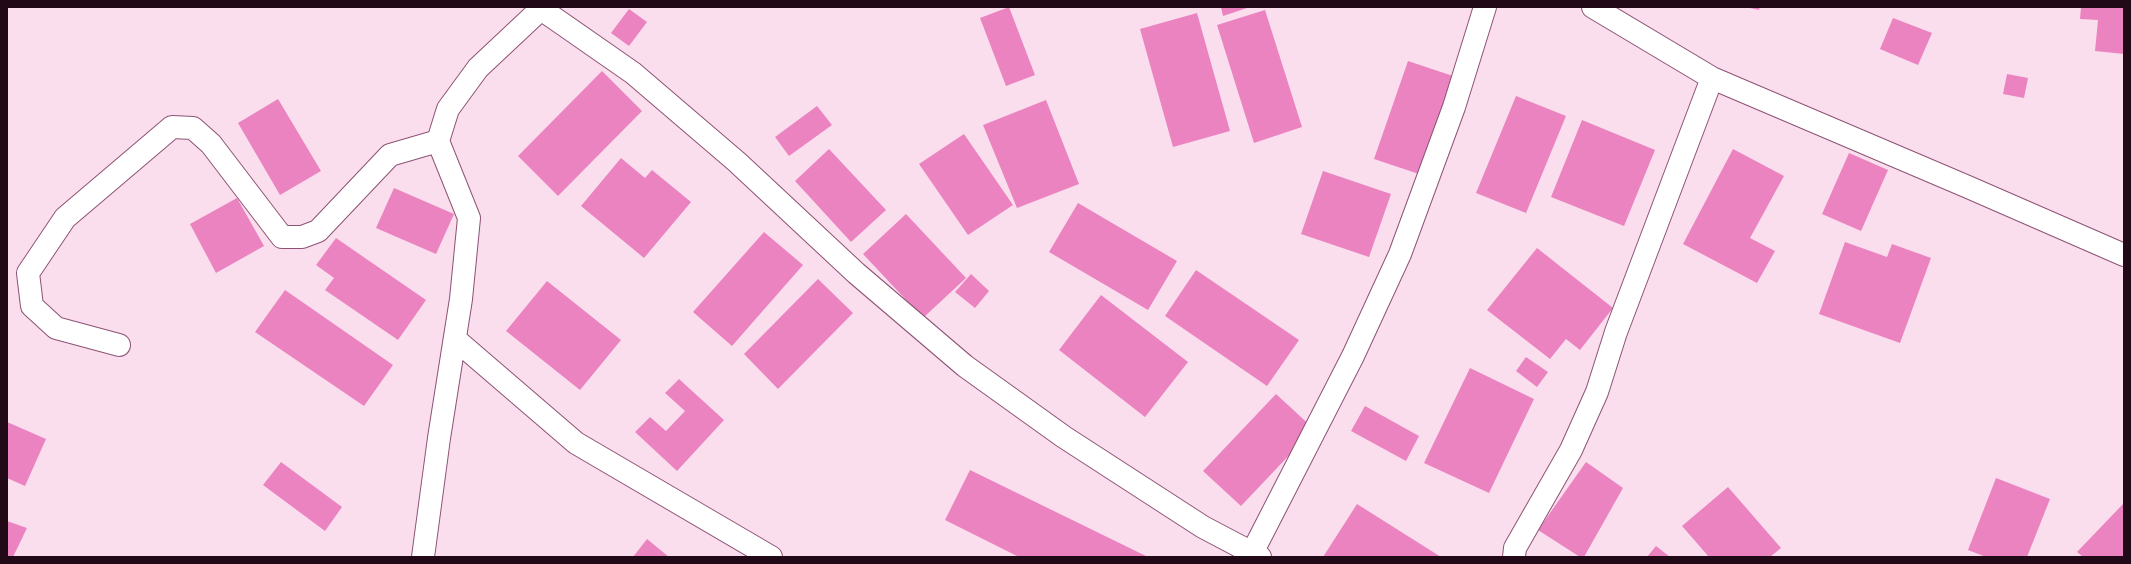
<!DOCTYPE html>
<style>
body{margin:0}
#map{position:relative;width:2131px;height:564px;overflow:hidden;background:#fadeed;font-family:"IBM Plex Sans",sans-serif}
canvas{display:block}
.frame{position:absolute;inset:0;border:8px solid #210918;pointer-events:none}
</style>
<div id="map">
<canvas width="2131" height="564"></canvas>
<div class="frame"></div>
</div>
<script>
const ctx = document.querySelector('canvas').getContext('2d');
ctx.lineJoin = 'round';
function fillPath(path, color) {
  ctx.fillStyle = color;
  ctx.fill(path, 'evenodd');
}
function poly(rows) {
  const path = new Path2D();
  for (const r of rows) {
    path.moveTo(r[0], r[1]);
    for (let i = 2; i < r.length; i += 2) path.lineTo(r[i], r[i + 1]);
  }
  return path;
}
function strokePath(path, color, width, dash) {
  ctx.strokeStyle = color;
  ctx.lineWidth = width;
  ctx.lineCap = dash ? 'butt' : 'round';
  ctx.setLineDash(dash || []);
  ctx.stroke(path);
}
const building = poly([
 [1009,7,1035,75,1006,86,980,18],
 [1221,7,1250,7,1223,16],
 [1745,7,1760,7,1759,10],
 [2081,7,2124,7,2124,54,2095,51,2098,20,2080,19],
 [629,9,647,22,629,46,611,33],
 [1265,10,1302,127,1254,143,1217,25],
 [1197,13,1230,131,1173,147,1140,29],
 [1893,18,1932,33,1918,65,1880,49],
 [1408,61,1453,76,1419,174,1374,159],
 [602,71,642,111,558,196,518,156],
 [2007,74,2028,78,2024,98,2003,94],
 [1516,96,1566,116,1526,213,1476,193],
 [278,99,321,171,280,195,238,123],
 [1046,100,1079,184,1017,208,983,125],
 [817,106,832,125,789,156,775,137],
 [1582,120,1655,150,1624,226,1551,197],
 [964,134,1013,205,968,235,919,164],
 [829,149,886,210,851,242,795,181],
 [1733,149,1784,176,1750,238,1775,251,1757,283,1683,244],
 [1849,153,1888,170,1861,231,1822,214],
 [621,158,645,178,652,170,691,202,644,258,581,206],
 [1323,171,1391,194,1369,257,1301,234],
 [394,188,454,214,436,254,376,228],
 [237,198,264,246,216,273,190,224],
 [1078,203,1177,261,1148,310,1049,252],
 [906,214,966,278,923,318,863,254],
 [764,232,803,265,732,346,693,312],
 [336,238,426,300,398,340,325,290,334,278,316,265],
 [1845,242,1887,257,1892,244,1931,258,1900,343,1819,314],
 [1537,248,1613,308,1580,350,1566,339,1550,359,1487,310],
 [1196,270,1299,340,1267,386,1165,316],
 [971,274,989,291,975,308,955,292],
 [818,279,853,313,778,389,744,354],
 [547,281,621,340,580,390,506,331],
 [285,290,393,365,364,406,255,332],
 [1101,295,1188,362,1145,417,1059,350],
 [1526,357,1548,372,1537,387,1516,371],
 [1470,368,1534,399,1489,493,1424,463],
 [679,379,724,420,677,471,635,432,650,417,666,431,685,411,665,393],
 [1276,394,1314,429,1241,506,1203,471],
 [1365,406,1419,436,1406,461,1351,431],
 [7,422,46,439,25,486,7,478],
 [281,462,342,507,325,531,263,485],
 [1586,462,1623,488,1584,557,1580,557,1538,530],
 [970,470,1148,557,1019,557,945,520],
 [1996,478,2050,499,2027,557,1986,557,1968,550],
 [1728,487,1781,548,1770,557,1709,557,1682,526],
 [1357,504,1441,557,1323,557],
 [2123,504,2124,557,2083,557,2077,552],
 [7,521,27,528,13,557,7,556],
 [647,539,669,557,633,557],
 [1656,546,1670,557,1647,557]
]);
const street = poly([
 [1593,7,1712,78,1968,187,2124,255],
 [541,9,633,73,737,162,856,273,965,366,1064,437,1203,527,1260,557],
 [455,339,576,443,771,557],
 [119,345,56,328,32,306,28,273,65,218,172,127,193,128,211,144,282,237,302,237,318,231,390,155,438,141],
 [1252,553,1353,356,1400,254,1454,107,1485,7],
 [423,557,439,438,461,299,469,218,438,141,448,109,478,68,543,7],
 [1514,557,1515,548,1571,450,1597,392,1616,332,1712,78]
]);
fillPath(building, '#eb83c1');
strokePath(street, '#8e5275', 24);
strokePath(street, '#fff', 22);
</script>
